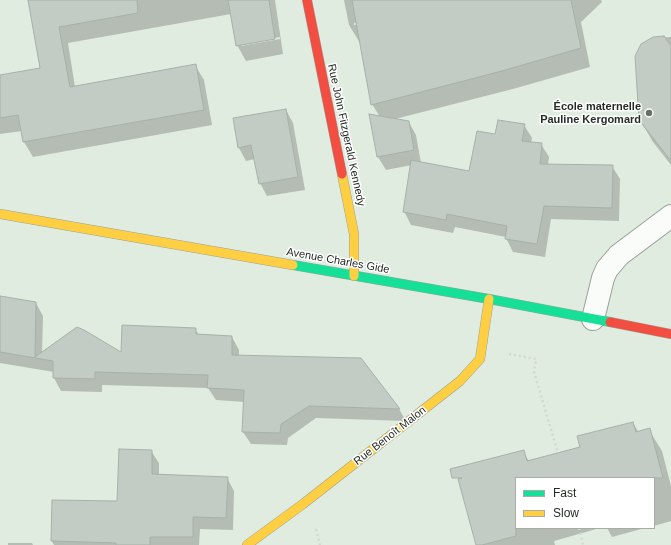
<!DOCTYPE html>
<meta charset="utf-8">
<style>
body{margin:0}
#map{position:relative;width:671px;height:545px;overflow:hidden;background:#e1ece0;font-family:Arial,sans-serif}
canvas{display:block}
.legend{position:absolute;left:515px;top:477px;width:140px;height:52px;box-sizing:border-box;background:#fff;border:1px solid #a8aba8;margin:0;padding:5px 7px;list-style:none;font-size:12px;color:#252c25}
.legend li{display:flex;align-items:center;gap:8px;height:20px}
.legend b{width:20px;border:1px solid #a8aba8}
</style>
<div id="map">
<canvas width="671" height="545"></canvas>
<ul class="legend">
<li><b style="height:5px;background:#16e098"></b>Fast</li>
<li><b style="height:5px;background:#ffcf43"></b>Slow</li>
</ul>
</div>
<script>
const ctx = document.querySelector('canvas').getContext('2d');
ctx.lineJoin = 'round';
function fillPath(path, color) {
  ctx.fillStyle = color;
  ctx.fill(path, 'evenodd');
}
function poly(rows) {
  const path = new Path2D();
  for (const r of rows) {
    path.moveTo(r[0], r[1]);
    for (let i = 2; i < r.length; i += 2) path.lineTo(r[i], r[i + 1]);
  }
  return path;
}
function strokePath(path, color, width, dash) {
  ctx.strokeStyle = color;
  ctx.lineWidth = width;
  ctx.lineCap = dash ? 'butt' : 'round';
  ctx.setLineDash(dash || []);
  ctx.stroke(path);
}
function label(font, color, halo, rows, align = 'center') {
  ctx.font = font + ' Arial,sans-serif';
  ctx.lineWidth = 3;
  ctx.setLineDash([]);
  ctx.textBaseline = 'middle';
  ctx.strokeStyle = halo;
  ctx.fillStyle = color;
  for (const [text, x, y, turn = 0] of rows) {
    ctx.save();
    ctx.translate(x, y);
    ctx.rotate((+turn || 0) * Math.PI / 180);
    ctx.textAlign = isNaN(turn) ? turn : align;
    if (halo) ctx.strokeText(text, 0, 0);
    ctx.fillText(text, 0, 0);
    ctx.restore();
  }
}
const shadow = poly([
 [29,0,275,0,283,54,246,61,237,45,231,14,68,43,75,87,195,65,204,80,212,125,33,157,24,142,22,131,0,134,0,76,41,69],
 [280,37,280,39,241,46,241,44],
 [344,0,601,0,602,2,581,22,590,67,513,89,395,119,408,121,416,135,421,163,470,172,496,135,524,125,532,138,531,143,541,144,549,157,548,165,612,166,620,179,619,221,551,219,545,257,513,252,506,238,506,237,455,227,453,233,411,225,404,211,412,165,386,170,378,157,380,117,372,104,361,43,360,43,349,25],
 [361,22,361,24,354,25,354,23],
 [671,37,671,165,653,142,640,120,653,38],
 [286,110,293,123,305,190,267,196,260,183,255,159,246,161,239,148],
 [0,296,0,297,36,303,43,316,42,353,122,354,195,329,199,335,232,337,239,350,239,357,361,359,399,409,406,421,316,418,288,438,287,445,251,444,243,432,245,402,216,400,208,388,102,385,102,392,61,391,54,378,54,372,0,363],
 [633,423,639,433,649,430,662,451,671,486,671,521,654,526,654,478,516,478,516,528,600,528,554,541,555,545,477,545,523,452,529,461,581,447],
 [151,451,159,463,159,475,227,478,234,491,233,530,200,529,199,545,54,545,52,541,118,502],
 [607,528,645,528,612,537],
 [8,543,32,543,33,545,8,545]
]);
const building = poly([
 [28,0,137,0,138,13,59,27,70,87,196,64,204,110,23,142,18,115,0,118,0,75,40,68,28,0],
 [228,0,269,0,275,39,236,46,228,0],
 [352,0,571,0,581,48,502,71,371,105,352,0],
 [664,36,671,46,671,161,639,120,635,56,641,44,653,37,664,36],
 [286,109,298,177,259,184,251,145,238,148,233,118,286,109],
 [369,114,409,121,414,150,377,157,369,114],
 [498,120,525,124,522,141,542,143,540,164,613,165,612,208,544,206,537,244,505,239,507,226,447,214,446,220,403,212,411,160,469,171,477,131,495,134,498,120],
 [0,296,36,302,35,357,77,327,84,330,121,352,122,325,196,328,196,334,232,336,232,355,361,358,400,409,309,406,281,424,280,433,242,432,244,390,207,388,208,375,95,372,95,379,53,378,53,361,0,352,0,296],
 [633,422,636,432,650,428,663,478,516,478,516,536,482,545,476,545,458,479,462,478,452,478,450,469,524,450,527,461,580,447,577,436,633,422],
 [119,449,152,450,152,474,228,477,226,518,193,517,193,537,150,537,150,545,116,545,116,543,51,541,52,500,117,501,119,449]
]);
const path = poly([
 [509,354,536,359,534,372,558,453],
 [579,528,583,545],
 [316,529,320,545]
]);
const street = poly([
 [593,319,603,278,607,269,619,255,671,216]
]);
const fast = poly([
 [293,265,489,299,610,322]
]);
const slow = poly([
 [342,174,354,234,354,276],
 [0,214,293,265],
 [247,545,303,504,460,381,480,359,489,299]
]);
const jam = poly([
 [307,0,342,174],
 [610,322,671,334]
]);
const markers = [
 [649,113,4,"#676f66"]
];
const poiNames = [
 ["École maternelle",641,107],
 ["Pauline Kergomard",641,120]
];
const streetNames = [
 ["Rue John Fitzgerald Kennedy",346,135,78],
 ["Avenue Charles Gide",338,261,10],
 ["Rue Benoît Malon",390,436,-38]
];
fillPath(shadow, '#0003');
fillPath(building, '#c2ccc5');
strokePath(building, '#a6b0a8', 1);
strokePath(street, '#99a198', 24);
strokePath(fast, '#99a198', 10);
strokePath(slow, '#99a198', 10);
strokePath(jam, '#99a198', 10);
strokePath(path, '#d3d7d3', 2.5, [2, 3]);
strokePath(street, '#fafcfa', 22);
strokePath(fast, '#16e098', 9);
strokePath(slow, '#ffcf43', 9);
strokePath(jam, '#f24e42', 9);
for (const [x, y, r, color] of markers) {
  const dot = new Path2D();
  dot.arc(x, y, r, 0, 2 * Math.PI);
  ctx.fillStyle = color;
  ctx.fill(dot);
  strokePath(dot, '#fff', 1.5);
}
label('bold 11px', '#252c25', '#fff', poiNames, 'right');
label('11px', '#252c25', '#fff', streetNames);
</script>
